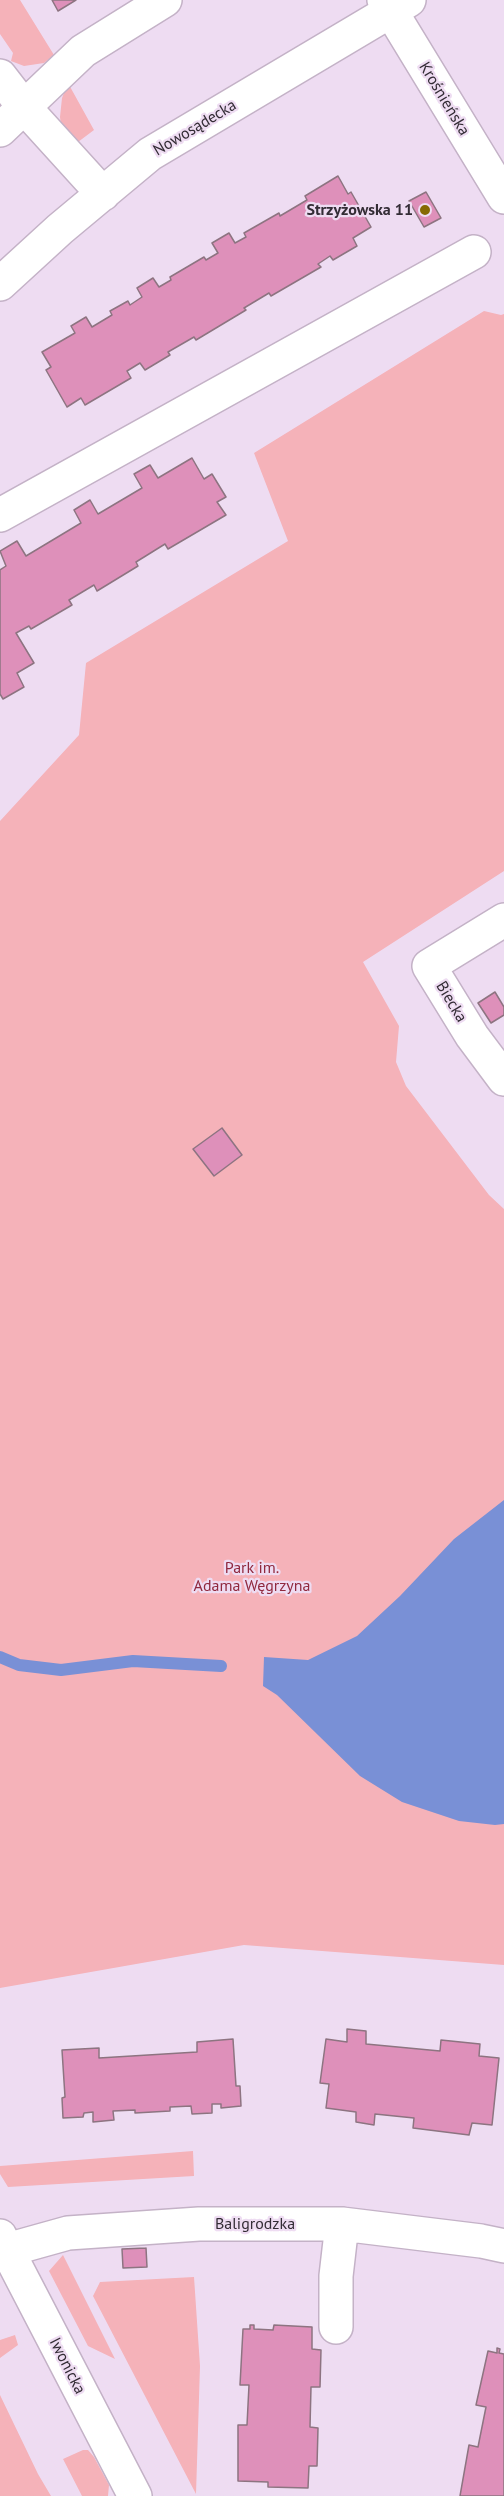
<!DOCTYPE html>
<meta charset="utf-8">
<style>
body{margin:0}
canvas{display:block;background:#eedcf2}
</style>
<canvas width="504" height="2496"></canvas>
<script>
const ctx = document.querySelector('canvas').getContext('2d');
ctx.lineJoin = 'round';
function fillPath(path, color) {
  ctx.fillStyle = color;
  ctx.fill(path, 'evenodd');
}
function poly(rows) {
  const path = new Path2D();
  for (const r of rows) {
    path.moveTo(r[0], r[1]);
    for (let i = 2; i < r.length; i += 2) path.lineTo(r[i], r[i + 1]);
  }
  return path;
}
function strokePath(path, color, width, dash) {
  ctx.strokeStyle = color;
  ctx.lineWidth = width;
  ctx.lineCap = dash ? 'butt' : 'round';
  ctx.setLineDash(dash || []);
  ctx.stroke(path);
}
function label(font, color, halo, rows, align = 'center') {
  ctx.font = font + ' "PT Sans",sans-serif';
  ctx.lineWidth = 4.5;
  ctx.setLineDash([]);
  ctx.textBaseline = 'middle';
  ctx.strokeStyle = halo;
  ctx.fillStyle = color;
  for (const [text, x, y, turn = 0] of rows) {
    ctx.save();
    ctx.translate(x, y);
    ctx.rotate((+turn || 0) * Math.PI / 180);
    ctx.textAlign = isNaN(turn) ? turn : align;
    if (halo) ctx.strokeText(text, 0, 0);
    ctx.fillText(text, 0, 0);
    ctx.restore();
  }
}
const green = poly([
 [0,0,20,0,54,55,44,63,24,66,11,61,13,53,0,34],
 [68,83,94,130,74,145,61,125,60,117,62,98],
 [484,311,501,315,504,314,504,871,363,962,399,1026,396,1062,406,1086,489,1195,504,1209,504,1965,244,1945,0,1988,0,821,79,735,86,663,288,541,254,453],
 [193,2151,194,2176,8,2187,0,2174,0,2166],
 [63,2255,115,2359,88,2346,49,2271],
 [194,2277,200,2366,196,2494,93,2296,100,2282],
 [15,2335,18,2345,0,2358,0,2340],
 [0,2395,38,2474,51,2496,0,2496],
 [83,2450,88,2450,94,2457,109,2485,108,2496,82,2496,63,2459]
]);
const water = poly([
 [504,1500,504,1824,495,1825,459,1821,402,1802,360,1776,277,1695,263,1686,264,1657,308,1660,357,1636,400,1596,454,1539]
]);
const stream = poly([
 [0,1657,19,1665,61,1670,133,1661,221,1666]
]);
const building = poly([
 [52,0,76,0,58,11,52,0],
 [338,176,348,194,351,192,371,227,353,238,357,246,333,260,330,256,318,264,321,267,271,296,269,293,244,308,246,310,196,340,194,337,168,352,170,355,145,370,140,363,127,371,131,378,85,405,81,398,67,407,46,370,51,367,42,352,75,333,71,326,86,317,92,327,112,315,110,311,128,301,130,305,142,297,137,288,153,278,159,287,171,280,170,277,204,257,206,260,218,253,212,243,229,233,235,243,246,237,244,233,279,213,280,216,307,200,305,196,338,176],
 [426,192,441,218,424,227,409,201,426,192],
 [192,458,204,479,212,474,226,497,217,502,226,515,168,549,165,544,136,562,138,566,97,591,94,585,69,600,72,605,31,629,29,626,16,633,34,663,17,673,24,687,3,699,0,694,0,570,6,566,0,551,17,541,26,556,81,523,74,510,90,500,98,514,142,488,134,474,150,465,158,478,192,458],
 [495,992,504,1007,504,1015,491,1023,478,1003,495,992],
 [222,1128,242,1155,214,1176,193,1149,222,1128],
 [347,2029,366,2031,366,2044,440,2051,441,2040,480,2044,479,2056,499,2058,492,2125,472,2123,469,2135,413,2128,414,2118,375,2114,374,2125,356,2122,356,2112,326,2108,329,2084,320,2083,326,2039,347,2042,347,2029],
 [233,2039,236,2086,240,2086,241,2106,221,2108,221,2104,212,2104,212,2113,192,2114,191,2106,170,2107,170,2111,135,2113,135,2110,113,2111,114,2120,93,2122,93,2112,84,2113,83,2117,63,2118,62,2098,65,2097,62,2050,99,2048,99,2058,197,2052,197,2042,233,2039],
 [146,2248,147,2267,123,2268,122,2249,146,2248],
 [250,2325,254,2325,254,2329,273,2330,274,2325,312,2327,312,2349,321,2350,320,2387,311,2387,310,2427,318,2428,317,2466,309,2466,308,2488,268,2487,268,2482,238,2481,238,2425,247,2425,249,2385,240,2385,243,2329,250,2329,250,2325],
 [497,2348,500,2349,499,2353,504,2354,504,2496,460,2496,469,2445,478,2447,486,2407,476,2405,488,2351,497,2353,497,2348]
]);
const minor = poly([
 [384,0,504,197],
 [0,76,24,107,103,194],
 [0,130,83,51,165,0],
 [0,284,60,229,150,154,409,0],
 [0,515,474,252],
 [504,920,429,966,472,1036,504,1079],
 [0,2236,135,2496],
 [7,2250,68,2233,199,2224,342,2224,481,2241,504,2246],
 [336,2327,336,2276,342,2224]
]);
const markers = [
 [425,210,6,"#866903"]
];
const streetNames = [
 ["Krośnieńska",444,99,59],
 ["Nowosądecka",195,128,-31],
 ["Biecka",451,1002,59],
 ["Baligrodzka",255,2224],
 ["Iwonicka",67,2366,63]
];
const poiNames = [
 ["Strzyżowska 11",413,210]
];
const parkNames = [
 ["Park im.",252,1568],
 ["Adama Węgrzyna",252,1586]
];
fillPath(green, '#f5b2b9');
fillPath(water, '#7990d6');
strokePath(stream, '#7990d6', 12);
fillPath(building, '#de90ba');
strokePath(building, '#8d7481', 1.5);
strokePath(minor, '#c4b2c7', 36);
strokePath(minor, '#fff', 33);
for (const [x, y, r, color] of markers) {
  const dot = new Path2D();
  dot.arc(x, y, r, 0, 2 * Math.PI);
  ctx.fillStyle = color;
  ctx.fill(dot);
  strokePath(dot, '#eedcf2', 2);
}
label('16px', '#332c35', '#eedcf2', streetNames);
label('bold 16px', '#332c35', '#eedcf2', poiNames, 'right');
label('16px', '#90293f', '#eedcf2', parkNames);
</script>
